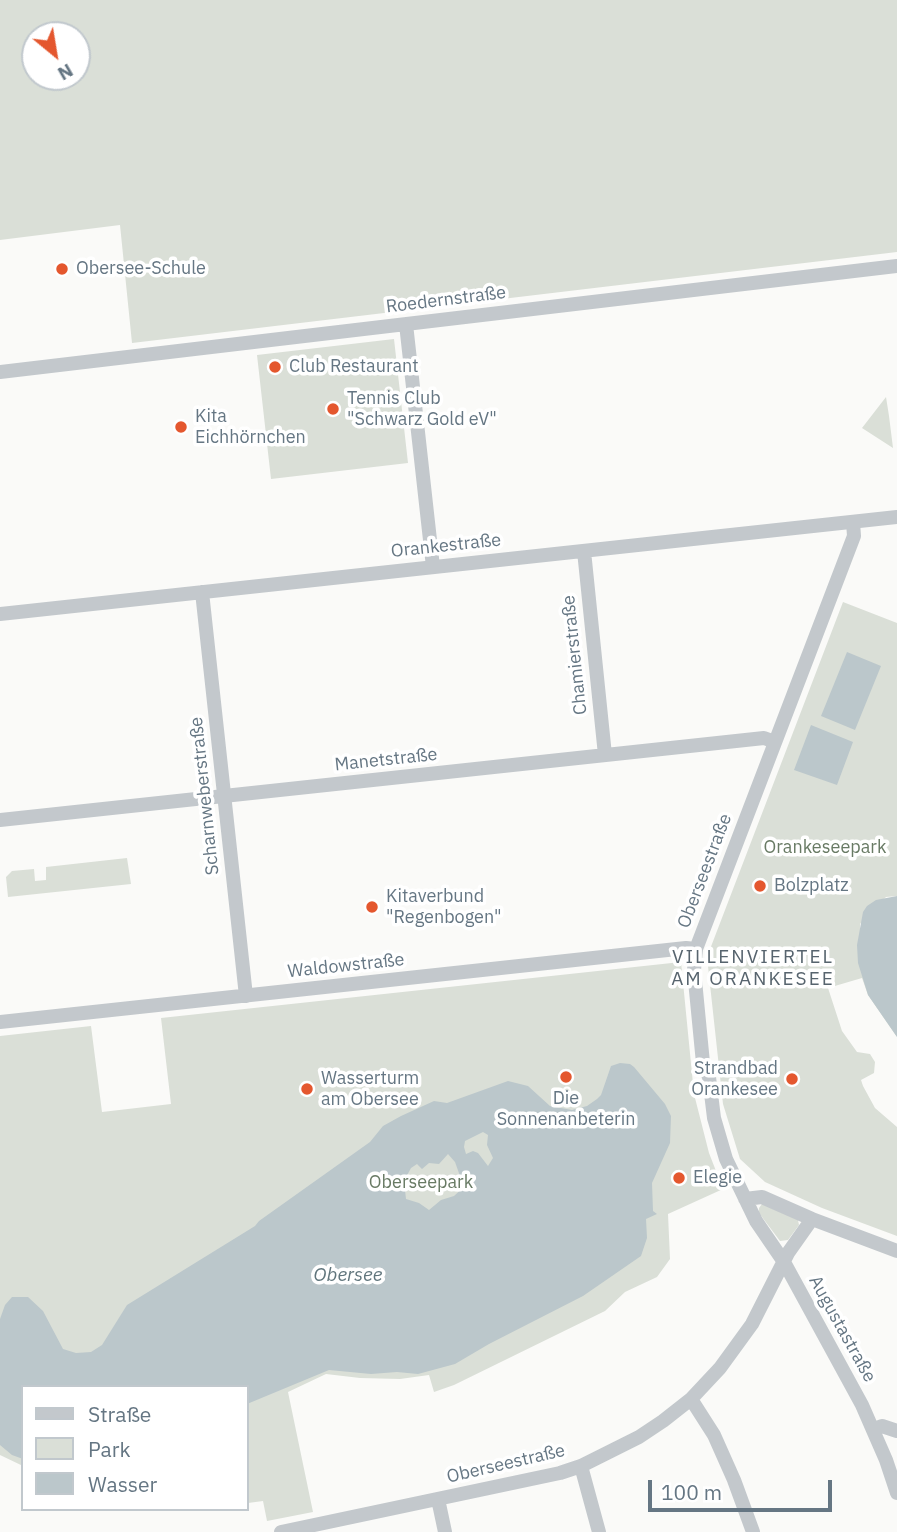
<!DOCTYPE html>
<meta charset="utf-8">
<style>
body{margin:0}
#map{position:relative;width:897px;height:1532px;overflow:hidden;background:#fafaf8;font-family:"IBM Plex Sans",sans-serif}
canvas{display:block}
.legend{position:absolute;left:21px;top:1385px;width:228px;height:126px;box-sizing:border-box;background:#fff;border:2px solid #c1c8cd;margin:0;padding:9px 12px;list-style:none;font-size:21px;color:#657683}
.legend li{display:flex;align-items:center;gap:14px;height:35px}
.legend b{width:35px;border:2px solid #c1c8cd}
.north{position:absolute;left:21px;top:21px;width:70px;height:70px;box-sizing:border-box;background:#fff;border:2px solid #c1c8cd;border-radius:50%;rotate:150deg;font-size:19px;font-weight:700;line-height:28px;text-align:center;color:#657683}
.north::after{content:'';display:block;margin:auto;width:24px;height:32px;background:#e4572e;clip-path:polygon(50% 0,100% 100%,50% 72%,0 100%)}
.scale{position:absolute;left:648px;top:1480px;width:184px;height:32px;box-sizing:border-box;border:4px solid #657683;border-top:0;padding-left:9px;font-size:21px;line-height:24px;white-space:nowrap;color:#657683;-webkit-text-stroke:5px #fff;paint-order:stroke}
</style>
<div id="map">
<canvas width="897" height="1532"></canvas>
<ul class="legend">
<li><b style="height:9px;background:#c3c8cc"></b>Straße</li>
<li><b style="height:19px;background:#dadfd7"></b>Park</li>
<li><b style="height:19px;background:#bbc7cb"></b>Wasser</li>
</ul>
<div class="north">N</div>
<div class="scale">100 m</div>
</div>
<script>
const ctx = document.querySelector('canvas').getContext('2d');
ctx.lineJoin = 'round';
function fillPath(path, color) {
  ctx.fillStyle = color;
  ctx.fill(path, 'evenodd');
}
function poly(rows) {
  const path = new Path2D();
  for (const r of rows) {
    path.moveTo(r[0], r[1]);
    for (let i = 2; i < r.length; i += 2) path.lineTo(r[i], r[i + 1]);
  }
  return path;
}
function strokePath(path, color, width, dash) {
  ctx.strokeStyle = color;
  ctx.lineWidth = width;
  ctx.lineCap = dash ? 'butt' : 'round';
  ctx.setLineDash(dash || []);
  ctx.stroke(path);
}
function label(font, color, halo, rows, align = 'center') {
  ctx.font = font + ' "IBM Plex Sans",sans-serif';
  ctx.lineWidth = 7;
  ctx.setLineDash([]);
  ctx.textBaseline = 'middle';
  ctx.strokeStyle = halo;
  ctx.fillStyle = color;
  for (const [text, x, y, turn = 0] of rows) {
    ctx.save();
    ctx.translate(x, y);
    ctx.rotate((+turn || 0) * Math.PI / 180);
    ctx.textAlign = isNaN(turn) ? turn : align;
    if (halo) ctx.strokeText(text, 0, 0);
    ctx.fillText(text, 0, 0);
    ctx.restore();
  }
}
const green = poly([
 [0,0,897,0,897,252,132,343,120,225,0,240],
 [35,35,77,35,77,77,35,77],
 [394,339,408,463,271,479,257,355],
 [886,397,889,416,893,448,862,428],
 [843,602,897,623,897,896,886,897,860,924,860,929,897,1037,868,995,862,978,828,988,842,1031,857,1052,870,1054,875,1062,874,1073,861,1080,863,1086,875,1108,897,1127,897,1236,822,1208,765,1182,740,1159,723,1104,707,957],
 [127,858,131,884,8,897,6,877,12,871,34,869,35,881,46,880,46,867],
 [681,962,694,1094,709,1153,723,1189,668,1214,670,1259,657,1277,625,1292,605,1311,454,1385,434,1392,429,1375,400,1379,360,1378,326,1374,288,1392,313,1512,267,1521,263,1501,248,1503,247,1387,23,1387,23,1466,0,1455,0,1036,91,1026,102,1112,171,1104,161,1018],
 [762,1204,798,1220,799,1225,788,1240,780,1241,759,1213,759,1208]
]);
const water = poly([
 [847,652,881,666,855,730,821,716],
 [811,725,853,742,837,785,794,770],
 [897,896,897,1037,868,995,858,963,857,945,863,912,867,906,876,900],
 [620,1063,630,1064,634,1067,665,1104,671,1116,670,1143,652,1183,653,1211,657,1214,646,1219,647,1238,641,1256,583,1296,489,1344,455,1364,418,1374,397,1372,371,1374,329,1370,247,1404,247,1387,23,1387,23,1459,12,1455,0,1445,0,1319,5,1305,12,1297,28,1297,43,1311,63,1349,76,1353,91,1352,102,1345,127,1305,255,1226,259,1221,370,1142,383,1126,401,1116,434,1101,447,1103,508,1081,528,1086,550,1106,572,1110,587,1106,597,1099,601,1095,611,1066],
 [483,1132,488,1135,487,1145,493,1158,488,1166,478,1153,473,1151,466,1154,464,1147,465,1141],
 [448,1154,455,1162,460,1176,466,1183,465,1186,454,1196,441,1200,429,1210,419,1203,406,1199,404,1181,411,1168,417,1164,422,1169,429,1163,439,1164]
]);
const minor = poly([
 [406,324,433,567],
 [0,372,897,266],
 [853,522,854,536,696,949,694,970,703,1063,709,1077,714,1118,726,1159,756,1221,784,1262,862,1405,886,1460,897,1493],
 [584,551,605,755],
 [202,592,246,996],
 [0,614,897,517],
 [0,820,764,738,775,742],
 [0,1022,686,948,696,949],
 [745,1199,762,1197,812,1219,897,1251],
 [691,1399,714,1435,734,1480,753,1532],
 [874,1429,882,1426,897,1431],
 [581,1466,599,1532],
 [438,1499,445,1532],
 [281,1532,560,1473,581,1466,639,1437,663,1421,691,1399,720,1368,752,1324,788,1253,812,1219]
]);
const markers = [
 [62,269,7,"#e4572e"],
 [275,367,7,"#e4572e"],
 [333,409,7,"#e4572e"],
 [181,427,7,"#e4572e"],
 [760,886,7,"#e4572e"],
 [372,907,7,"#e4572e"],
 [566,1077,7,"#e4572e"],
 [792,1079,7,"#e4572e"],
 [307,1089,7,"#e4572e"],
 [679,1178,7,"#e4572e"]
];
const poiNames = [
 ["Obersee-Schule",76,269],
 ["Club Restaurant",289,367],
 ["Tennis Club",347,399],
 ["\"Schwarz Gold eV\"",347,420],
 ["Kita",195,417],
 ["Eichhörnchen",195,438],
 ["Bolzplatz",774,886],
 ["Kitaverbund",386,897],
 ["\"Regenbogen\"",386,918],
 ["Strandbad",778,1069,"right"],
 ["Orankesee",778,1090,"right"],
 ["Wasserturm",321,1079],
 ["am Obersee",321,1100],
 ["Die",566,1099,"center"],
 ["Sonnenanbeterin",566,1120,"center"],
 ["Elegie",693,1178]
];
const streetNames = [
 ["Roedernstraße",446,300,-7],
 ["Orankestraße",446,546,-6],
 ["Chamierstraße",575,655,-96],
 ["Manetstraße",386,760,-6],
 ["Scharnweberstraße",205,796,-96],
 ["Oberseestraße",705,871,-69],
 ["Waldowstraße",346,966,-6],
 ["Augustastraße",842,1329,61],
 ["Oberseestraße",506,1464,-13]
];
const parkNames = [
 ["Orankeseepark",825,848],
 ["Oberseepark",421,1183]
];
const neighbourhoodNames = [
 ["VILLENVIERTEL",753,958],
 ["AM ORANKESEE",753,980]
];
const waterNames = [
 ["Obersee",348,1276]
];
fillPath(green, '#dadfd7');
fillPath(water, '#bbc7cb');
strokePath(minor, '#c3c8cc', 14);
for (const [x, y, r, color] of markers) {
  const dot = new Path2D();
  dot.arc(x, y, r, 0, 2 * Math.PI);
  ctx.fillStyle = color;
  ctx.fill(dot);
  strokePath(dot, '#fff', 2.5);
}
label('18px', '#657683', '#fff', poiNames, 'left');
label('18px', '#657683', '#fff', streetNames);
label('18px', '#687a64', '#fff', parkNames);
ctx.letterSpacing = '2px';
label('19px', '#57646e', '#fff', neighbourhoodNames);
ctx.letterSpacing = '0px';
label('italic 19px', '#60757c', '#fff', waterNames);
</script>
